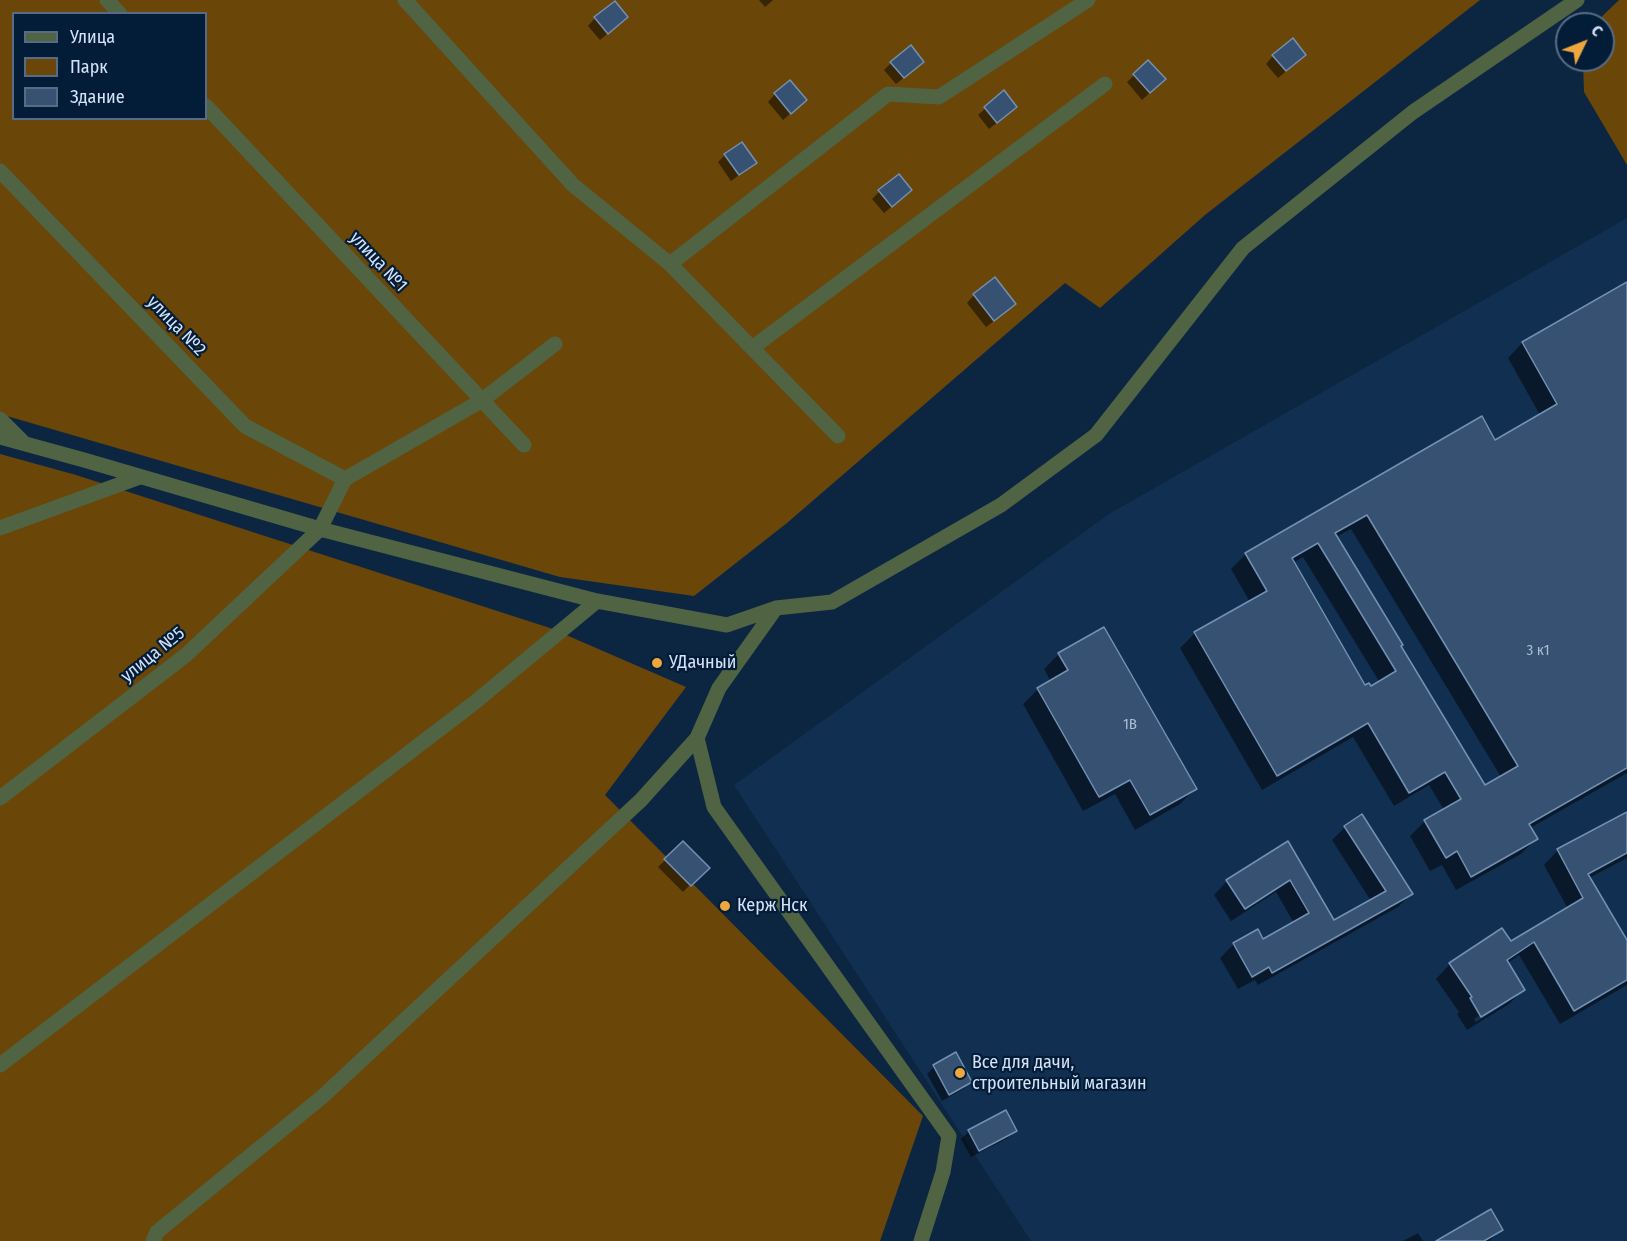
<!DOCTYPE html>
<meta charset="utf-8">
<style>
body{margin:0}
#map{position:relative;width:1627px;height:1241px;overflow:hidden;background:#0c2642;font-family:"Fira Sans Condensed",sans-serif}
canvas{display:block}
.legend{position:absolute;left:12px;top:12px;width:195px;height:108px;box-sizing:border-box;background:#031c37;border:2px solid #576c84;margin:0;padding:8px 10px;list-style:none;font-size:18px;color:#d4e3f7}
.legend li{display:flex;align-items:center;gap:12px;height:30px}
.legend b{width:30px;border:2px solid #576c84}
.north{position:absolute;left:1555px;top:12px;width:60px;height:60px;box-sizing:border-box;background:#031c37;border:2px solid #576c84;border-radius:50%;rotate:47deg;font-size:16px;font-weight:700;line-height:24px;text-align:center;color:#d4e3f7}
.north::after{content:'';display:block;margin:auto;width:21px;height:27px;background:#eea73c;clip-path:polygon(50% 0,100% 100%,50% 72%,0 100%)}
</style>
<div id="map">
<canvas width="1627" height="1241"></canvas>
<ul class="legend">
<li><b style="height:8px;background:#506443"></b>Улица</li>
<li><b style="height:16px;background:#6a4609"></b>Парк</li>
<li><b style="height:16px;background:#365171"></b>Здание</li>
</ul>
<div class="north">С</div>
</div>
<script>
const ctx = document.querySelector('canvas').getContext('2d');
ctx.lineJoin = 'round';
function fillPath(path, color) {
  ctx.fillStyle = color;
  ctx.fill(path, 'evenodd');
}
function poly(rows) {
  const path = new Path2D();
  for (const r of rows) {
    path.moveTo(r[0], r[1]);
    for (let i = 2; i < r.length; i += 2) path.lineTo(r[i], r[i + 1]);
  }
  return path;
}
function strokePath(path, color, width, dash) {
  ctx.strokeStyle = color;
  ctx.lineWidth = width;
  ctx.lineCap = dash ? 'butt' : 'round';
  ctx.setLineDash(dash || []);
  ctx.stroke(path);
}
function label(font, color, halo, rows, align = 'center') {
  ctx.font = font + ' "Fira Sans Condensed",sans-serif';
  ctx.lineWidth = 4.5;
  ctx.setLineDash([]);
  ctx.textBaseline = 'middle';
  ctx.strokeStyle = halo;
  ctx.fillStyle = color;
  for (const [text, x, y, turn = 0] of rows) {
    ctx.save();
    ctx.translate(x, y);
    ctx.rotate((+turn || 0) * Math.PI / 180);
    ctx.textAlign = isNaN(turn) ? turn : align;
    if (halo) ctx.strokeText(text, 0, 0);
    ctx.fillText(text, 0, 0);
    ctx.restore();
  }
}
const built = poly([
 [1627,218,1627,1241,1031,1241,734,785,1109,514]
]);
const green = poly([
 [0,0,1480,0,1205,215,1100,308,1065,283,787,523,694,596,560,577,0,414],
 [14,14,206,14,206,118,14,118],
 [1619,0,1627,0,1627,165,1584,92,1583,60,1603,60,1603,24,1594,24],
 [0,454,76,475,550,628,686,687,605,795,923,1116,880,1241,0,1241]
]);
const shadow = poly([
 [759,0,773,0,765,7],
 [595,18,619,24,600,40,588,26],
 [1273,56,1297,62,1278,78,1266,64],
 [1148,62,1157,86,1142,100,1127,82],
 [891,63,915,69,896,84,884,70],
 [1004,92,1008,114,989,129,978,115],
 [775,94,798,107,783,120,768,102],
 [725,155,755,163,731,181,718,162],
 [879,192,903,197,884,213,872,199],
 [1627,284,1627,773,1530,828,1536,839,1521,854,1456,890,1442,865,1430,871,1410,836,1425,821,1444,810,1429,785,1394,806,1353,737,1262,790,1180,648,1195,633,1250,602,1231,569,1245,555,1481,418,1495,442,1540,415,1508,358,1522,343],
 [1351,529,1501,777,1485,787,1399,647,1336,537],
 [1303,557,1380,683,1370,688,1364,687,1293,563],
 [974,295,1007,311,986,327,967,303],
 [1059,654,1195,789,1180,804,1135,830,1115,794,1083,811,1023,704,1038,689,1051,682,1044,669],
 [1627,814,1627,858,1589,878,1627,943,1627,985,1560,1024,1519,955,1507,964,1523,990,1509,1004,1467,1030,1457,1014,1459,1012,1436,979,1450,964,1511,943,1568,909,1544,865,1558,850],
 [1508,998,1508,1002,1476,1022,1474,1019],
 [1345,827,1411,894,1398,907,1258,985,1255,980,1238,989,1220,958,1234,944,1263,941,1294,923,1276,892,1231,921,1214,895,1227,881,1288,843,1334,922,1371,901,1332,840],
 [683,843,707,868,683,892,658,867],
 [934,1067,970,1081,963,1089,942,1101,927,1074],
 [969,1131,1015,1131,1008,1138,971,1157,961,1139],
 [1502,1230,1489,1241,1439,1241],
 [1418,1233,1423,1241,1403,1241]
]);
const building = poly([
 [615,1,628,17,608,34,594,17,615,1],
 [1293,38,1306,55,1286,71,1272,55,1293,38],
 [911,45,924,62,904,78,890,62,911,45],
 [1148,60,1166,79,1150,93,1133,74,1148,60],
 [790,80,807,100,791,114,774,93,790,80],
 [1004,90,1017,107,997,123,984,107,1004,90],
 [742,142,757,163,739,175,724,154,742,142],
 [899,174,912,190,892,207,878,190,899,174],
 [995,277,1016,304,994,321,973,294,995,277],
 [1627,282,1627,768,1529,824,1538,839,1471,877,1457,851,1446,858,1424,820,1461,799,1445,772,1409,793,1368,723,1277,776,1194,632,1267,591,1245,553,1482,416,1495,440,1557,404,1522,342,1627,282],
 [1367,515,1518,766,1485,785,1401,646,1403,645,1335,533,1367,515],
 [1318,543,1396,671,1371,686,1369,683,1365,685,1292,558,1318,543],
 [1104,627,1197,789,1150,815,1130,780,1099,797,1037,688,1068,670,1058,653,1104,627],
 [1627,812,1627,853,1588,874,1627,940,1627,980,1574,1011,1534,942,1507,960,1525,990,1481,1017,1470,998,1472,997,1449,963,1502,928,1511,941,1583,898,1557,849,1627,812],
 [1362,814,1413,894,1272,973,1269,967,1252,977,1233,943,1258,929,1263,939,1309,913,1290,880,1245,909,1226,880,1288,841,1334,920,1386,891,1344,826,1362,814],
 [683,841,710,868,691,886,664,859,683,841],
 [956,1052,972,1082,949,1095,933,1065,956,1052],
 [1006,1110,1017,1131,979,1151,968,1130,1006,1110],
 [1491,1209,1503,1230,1484,1241,1436,1241,1491,1209]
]);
const minor = poly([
 [107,0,120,14],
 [405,0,573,185,670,264,838,436],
 [206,106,524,445],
 [0,171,245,426,345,479],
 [670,264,888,94,939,97,1088,0],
 [752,348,1105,84],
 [0,419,23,442],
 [0,437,84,460,320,529,597,601,727,625,776,608,832,602,1001,505,1096,435,1243,248,1413,112,1577,0],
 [0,528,140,477],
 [776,608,719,688,697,738,714,807,949,1136,943,1172,921,1241],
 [0,798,186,655,320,529,345,479,481,401,555,344],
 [0,1065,474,703,597,601],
 [153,1241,157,1232,322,1097,641,800,697,738]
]);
const markers = [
 [657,663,6,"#eea73c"],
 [725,906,6,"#eea73c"],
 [960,1073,6,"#eea73c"]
];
const numberNames = [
 ["3 к1",1538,651],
 ["1В",1130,725]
];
const streetNames = [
 ["улица №1",378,262,47],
 ["улица №2",176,326,46],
 ["улица №5",153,655,-39]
];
const poiNames = [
 ["УДачный",669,663],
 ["Керж Нск",737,906],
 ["Все для дачи,",972,1063],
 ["строительный магазин",972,1084]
];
fillPath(built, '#113051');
fillPath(green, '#6a4609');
fillPath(shadow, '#0007');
fillPath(building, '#365171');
strokePath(building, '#7391b4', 1.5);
strokePath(minor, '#506443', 15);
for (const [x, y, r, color] of markers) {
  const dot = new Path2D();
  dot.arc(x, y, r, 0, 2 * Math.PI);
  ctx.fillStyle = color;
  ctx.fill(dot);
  strokePath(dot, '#031c37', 2);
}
label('15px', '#acbed6', null, numberNames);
label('18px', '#d4e3f7', '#031c37', streetNames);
label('18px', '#d4e3f7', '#031c37', poiNames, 'left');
</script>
